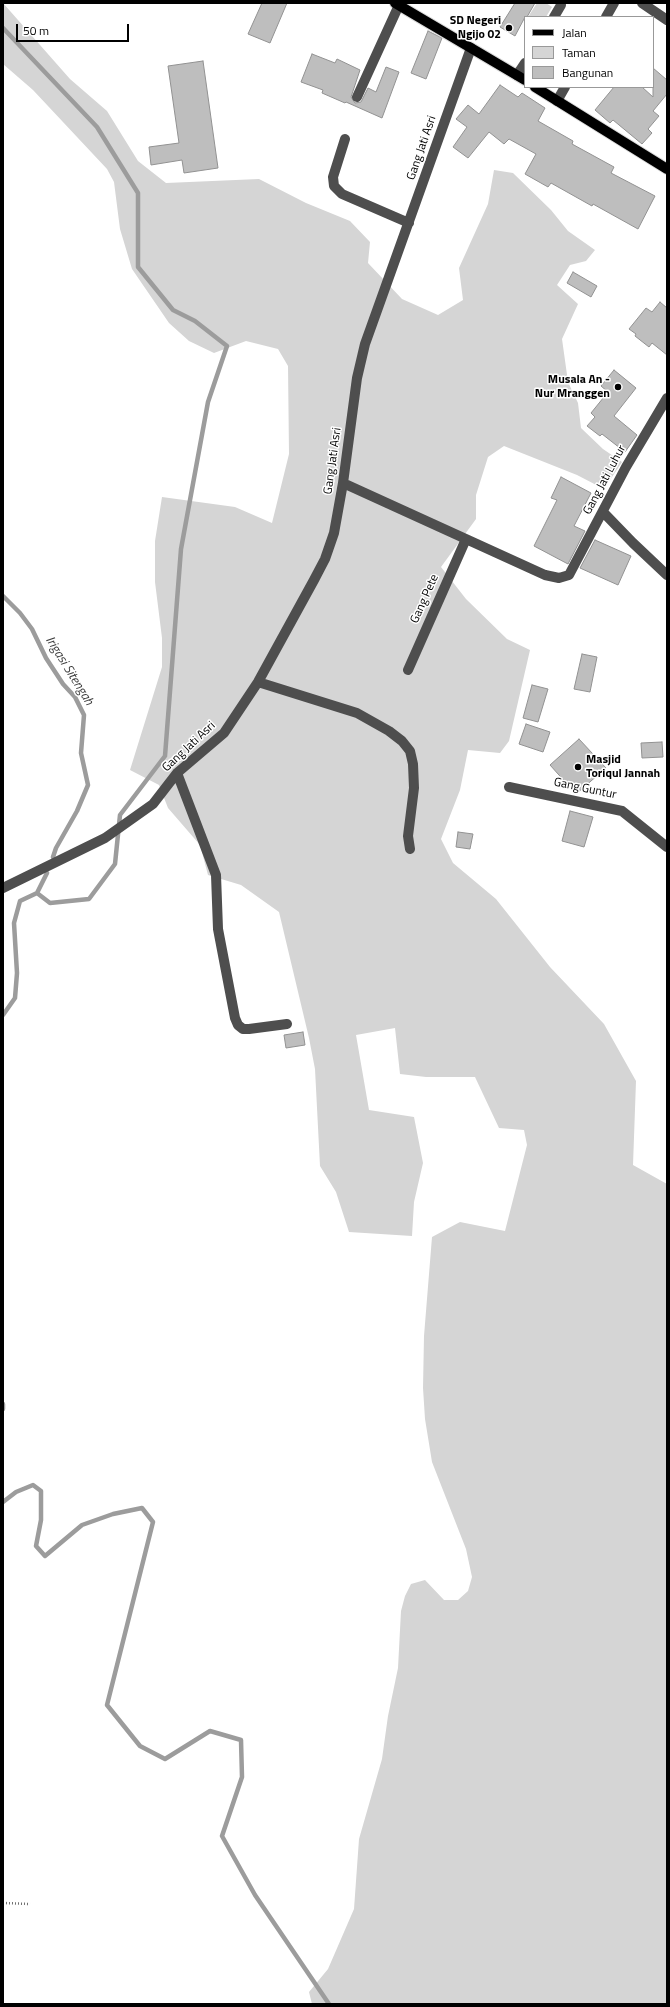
<!DOCTYPE html>
<style>
body{margin:0}
#map{position:relative;width:670px;height:2007px;overflow:hidden;background:#fff;font-family:"Titillium Web",sans-serif}
canvas{display:block}
.frame{position:absolute;inset:0;border:4px solid #000;pointer-events:none}
.legend{position:absolute;left:524px;top:16px;width:130px;height:72px;box-sizing:border-box;background:#fff;border:1px solid #999;margin:0;padding:5px 7px;list-style:none;font-size:12px;color:#000}
.legend li{display:flex;align-items:center;gap:8px;height:20px}
.legend b{width:20px;border:1px solid #999}
.scale{position:absolute;left:16px;top:24px;width:113px;height:18px;box-sizing:border-box;border:2px solid #000;border-top:0;padding-left:5px;font-size:12px;line-height:14px;white-space:nowrap;color:#000;-webkit-text-stroke:3px #fff;paint-order:stroke}
</style>
<div id="map">
<canvas width="670" height="2007"></canvas>
<div class="frame"></div>
<ul class="legend">
<li><b style="height:5px;background:#000"></b>Jalan</li>
<li><b style="height:11px;background:#d5d5d5"></b>Taman</li>
<li><b style="height:11px;background:#bebebe"></b>Bangunan</li>
</ul>
<div class="scale">50 m</div>
</div>
<script>
const ctx = document.querySelector('canvas').getContext('2d');
ctx.lineJoin = 'round';
function fillPath(path, color) {
  ctx.fillStyle = color;
  ctx.fill(path, 'evenodd');
}
function poly(rows) {
  const path = new Path2D();
  for (const r of rows) {
    path.moveTo(r[0], r[1]);
    for (let i = 2; i < r.length; i += 2) path.lineTo(r[i], r[i + 1]);
  }
  return path;
}
function strokePath(path, color, width, dash) {
  ctx.strokeStyle = color;
  ctx.lineWidth = width;
  ctx.lineCap = dash ? 'butt' : 'round';
  ctx.setLineDash(dash || []);
  ctx.stroke(path);
}
function label(font, color, halo, rows, align = 'center') {
  ctx.font = font + ' "Titillium Web",sans-serif';
  ctx.lineWidth = 3;
  ctx.setLineDash([]);
  ctx.textBaseline = 'middle';
  ctx.strokeStyle = halo;
  ctx.fillStyle = color;
  for (const [text, x, y, turn = 0] of rows) {
    ctx.save();
    ctx.translate(x, y);
    ctx.rotate((+turn || 0) * Math.PI / 180);
    ctx.textAlign = isNaN(turn) ? turn : align;
    if (halo) ctx.strokeText(text, 0, 0);
    ctx.fillText(text, 0, 0);
    ctx.restore();
  }
}
const green = poly([
 [3,3,70,79,107,111,138,161,166,183,259,179,306,203,350,221,370,242,368,263,402,299,438,315,463,300,459,268,488,204,494,170,513,173,551,210,568,231,595,250,586,261,570,265,557,285,578,304,562,339,568,382,578,403,581,428,603,449,622,462,604,489,577,475,504,446,488,457,476,495,476,519,441,567,466,599,507,639,530,650,509,741,500,753,468,750,460,790,441,839,453,863,496,899,550,967,604,1024,636,1081,633,1165,667,1184,667,2004,312,2004,309,1992,328,1969,354,1909,359,1839,382,1759,388,1716,398,1668,401,1611,405,1596,411,1584,425,1580,444,1600,458,1600,468,1591,472,1577,466,1549,432,1462,425,1419,423,1388,424,1336,432,1237,460,1222,505,1231,527,1145,524,1130,499,1128,475,1077,426,1077,400,1074,395,1028,356,1035,369,1110,414,1117,423,1163,414,1202,412,1236,349,1232,336,1192,320,1166,315,1069,309,1038,279,912,241,885,208,875,200,845,168,808,159,785,130,770,162,667,162,638,155,582,155,541,162,497,235,507,272,523,289,454,288,366,278,349,246,341,214,353,189,341,169,323,132,269,120,229,114,182,107,169,33,90,3,64],
 [537,3,546,3,552,7,546,17,528,17]
]);
const stream = poly([
 [3,28,97,127,138,193,138,267,173,310,195,321,227,346,208,402,181,549,165,756,120,815,115,864,89,899,50,903,37,893,20,901,14,923,17,973,15,998,3,1015],
 [3,596,20,613,32,629,46,658,63,684,75,697,84,715,81,753,88,785,77,811,56,848,53,857],
 [37,893,47,873],
 [3,1404,3,1409],
 [3,1502,16,1492,33,1485,41,1491,41,1520,36,1546,45,1556,82,1525,113,1514,142,1508,153,1522,107,1705,140,1746,165,1759,210,1731,241,1740,242,1777,222,1836,255,1895,329,2004]
]);
const building = poly([
 [262,3,287,3,270,43,248,34,262,3],
 [515,3,535,3,527,17,525,17,515,36,500,27,515,3],
 [428,31,442,38,426,79,411,73,428,31],
 [312,54,335,63,337,59,360,70,351,97,355,103,361,102,368,88,376,92,386,67,399,72,382,118,346,102,345,103,322,93,323,90,301,82,312,54],
 [203,61,218,168,184,173,182,160,151,165,149,147,179,143,168,66,203,61],
 [653,68,667,80,667,94,653,111,659,116,648,129,652,133,642,144,613,120,610,123,595,110,614,87,642,87,653,97,653,68],
 [500,85,518,97,522,93,545,108,538,121,573,141,572,144,614,167,611,173,655,196,638,229,593,204,592,206,551,183,548,187,525,174,536,154,509,139,504,144,489,132,468,158,453,147,467,127,456,119,468,105,479,114,500,85],
 [573,272,597,286,591,297,567,283,573,272],
 [660,302,667,308,667,355,652,343,649,347,635,336,636,334,629,329,646,308,652,312,660,302],
 [614,370,636,388,614,416,637,435,625,452,602,434,600,436,587,426,595,417,591,413,608,392,601,386,614,370],
 [561,477,591,493,574,526,585,531,568,564,534,546,557,500,551,498,561,477],
 [595,540,631,556,618,585,580,568,595,540],
 [582,654,597,657,590,692,574,689,582,654],
 [532,685,548,689,538,722,523,718,532,685],
 [526,724,550,732,543,752,519,744,526,724],
 [579,739,606,768,576,794,550,765,579,739],
 [662,742,663,757,642,758,641,743,662,742],
 [570,811,593,817,584,847,562,841,570,811],
 [458,832,473,834,470,849,456,847,458,832],
 [303,1032,305,1045,286,1048,284,1035,303,1032]
]);
const path = poly([
 [3,1903,30,1904]
]);
const minor = poly([
 [642,3,667,20],
 [554,17,561,5],
 [606,17,614,3],
 [517,75,525,63],
 [357,97,399,5],
 [557,101,565,87],
 [345,139,333,177,334,186,342,194,409,223],
 [343,483,545,575,559,578,569,575,626,467,667,398],
 [603,512,633,543,667,575],
 [408,670,466,539],
 [258,682,357,713,389,731,402,741,410,751,413,764,414,788,408,836,410,849],
 [177,773,216,875,218,929,235,1018,238,1025,243,1029,249,1029,287,1024],
 [509,787,622,811,667,847],
 [3,888,105,838,153,804,177,773,224,733,258,682,314,580,325,559,334,533,343,483,357,378,365,344,471,48]
]);
const major = poly([
 [395,3,525,80],
 [535,87,667,169]
]);
const markers = [
 [509,28,4,"#000"],
 [618,387,4,"#000"],
 [578,767,4,"#000"]
];
const poiNames = [
 ["SD Negeri",501,21],
 ["Ngijo 02",501,35],
 ["Musala An -",610,380],
 ["Nur Mranggen",610,394],
 ["Masjid",586,760,"left"],
 ["Toriqul Jannah",586,774,"left"]
];
const streetNames = [
 ["Gang Jati Asri",422,148,-71],
 ["Gang Jati Asri",333,461,-82],
 ["Gang Jati Luhur",605,480,-62],
 ["Gang Pete",425,599,-66],
 ["Gang Jati Asri",189,747,-43],
 ["Gang Guntur",585,789,12]
];
const waterNames = [
 ["Irigasi Sitengah",69,671,58]
];
fillPath(green, '#d5d5d5');
strokePath(stream, '#9c9c9c', 4.5);
fillPath(building, '#bebebe');
strokePath(building, '#929292', 1);
strokePath(major, '#dbdbdb', 12);
strokePath(path, '#707070', 2.5, [1, 2]);
strokePath(minor, '#4e4e4e', 10);
strokePath(major, '#000', 10);
for (const [x, y, r, color] of markers) {
  const dot = new Path2D();
  dot.arc(x, y, r, 0, 2 * Math.PI);
  ctx.fillStyle = color;
  ctx.fill(dot);
  strokePath(dot, '#fff', 1.5);
}
label('bold 12px', '#000', '#fff', poiNames, 'right');
label('12px', '#000', '#fff', streetNames);
label('italic 13px', '#3d3d3d', '#fff', waterNames);
</script>
